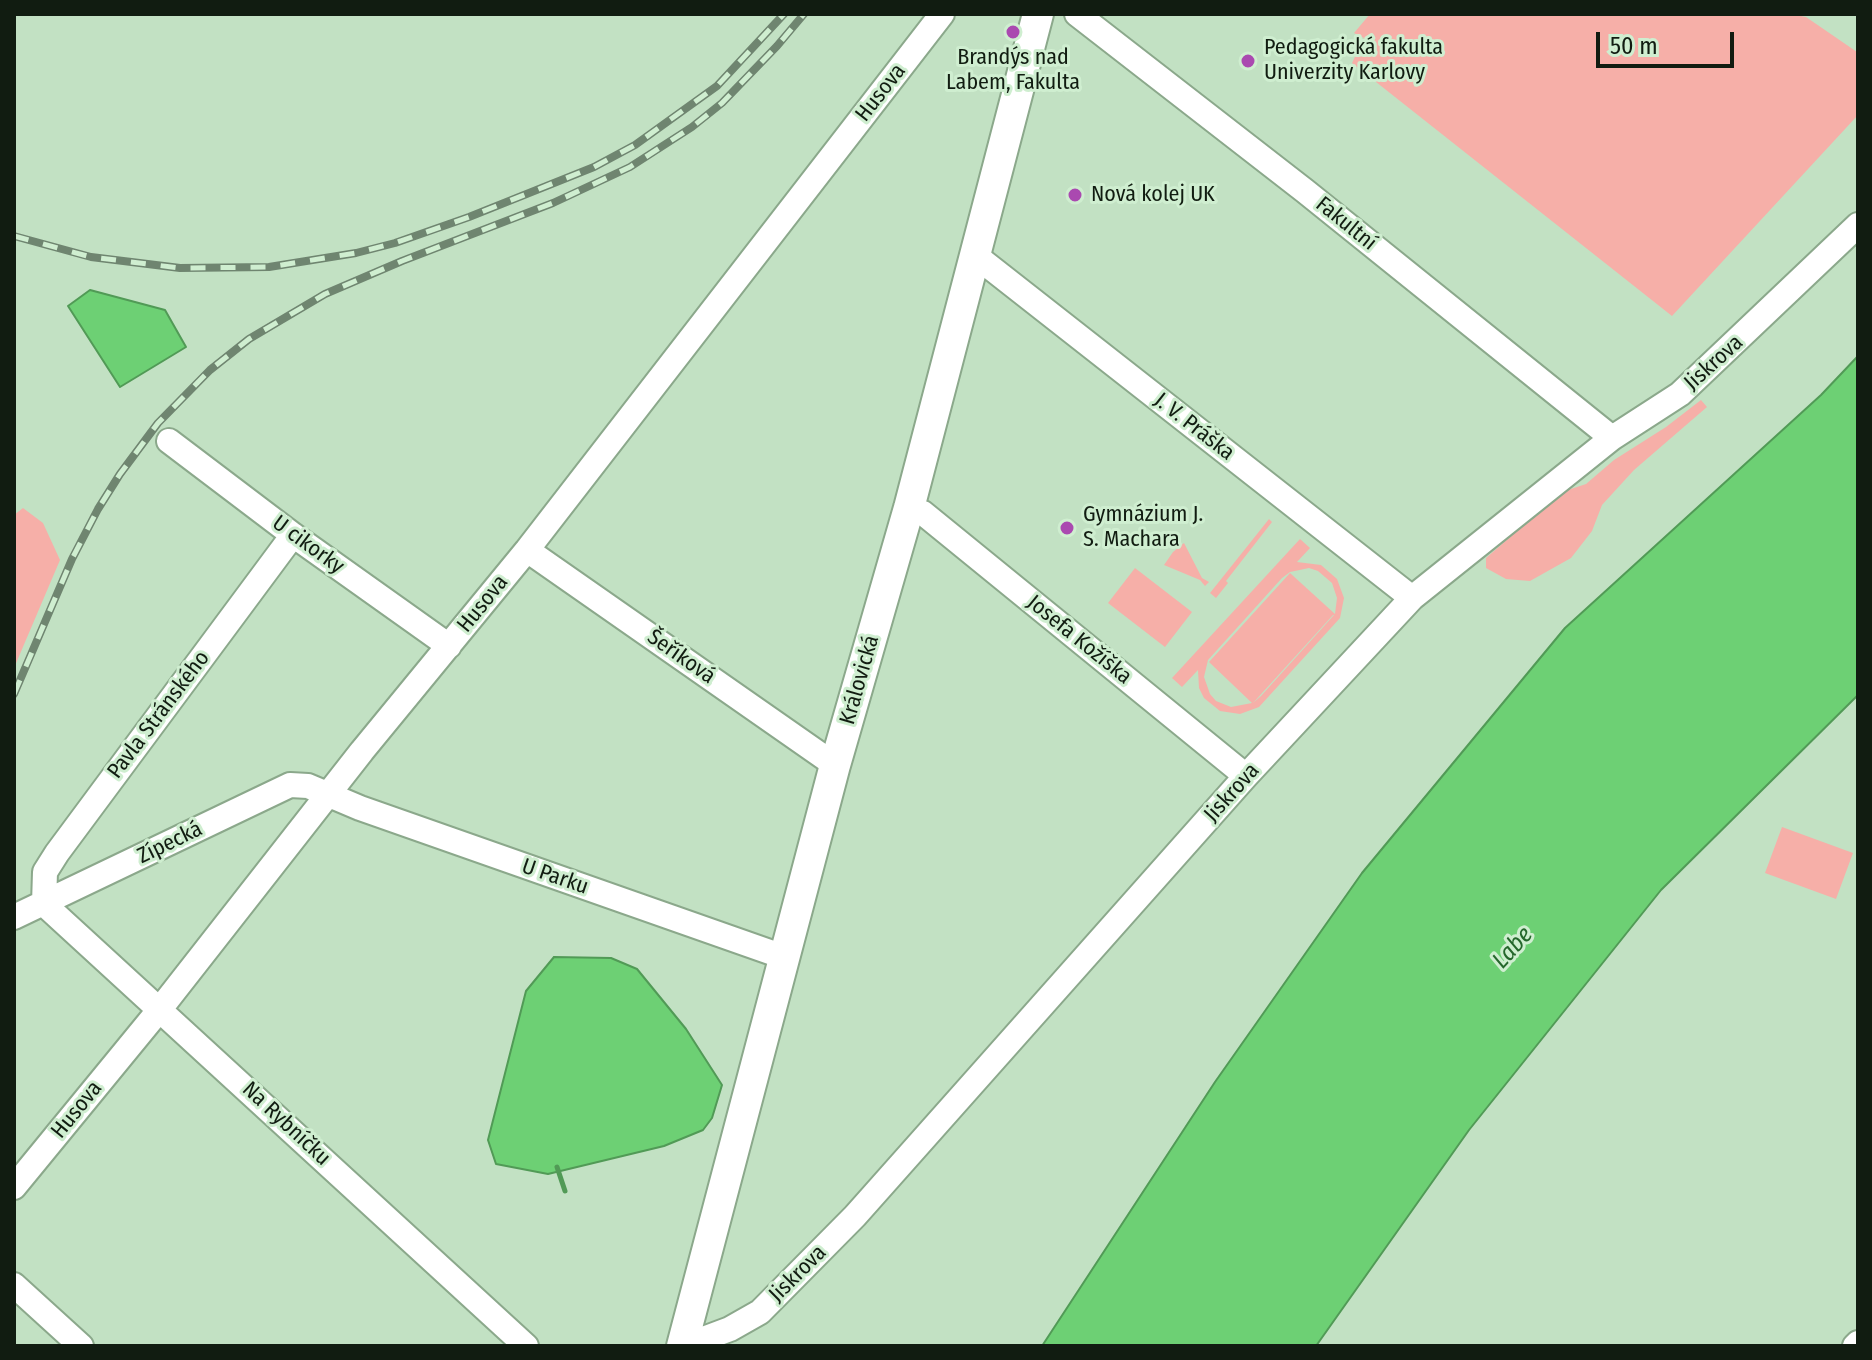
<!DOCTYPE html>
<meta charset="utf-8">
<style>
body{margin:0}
#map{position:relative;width:1872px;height:1360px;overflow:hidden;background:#c2e1c3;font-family:"Fira Sans Condensed",sans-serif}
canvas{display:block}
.frame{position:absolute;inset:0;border:16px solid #111c11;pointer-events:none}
.scale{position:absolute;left:1596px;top:32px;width:138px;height:36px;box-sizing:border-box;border:4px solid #111c11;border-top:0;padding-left:10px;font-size:24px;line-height:28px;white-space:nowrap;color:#111c11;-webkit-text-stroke:6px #cfeed0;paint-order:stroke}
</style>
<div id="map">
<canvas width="1872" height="1360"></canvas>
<div class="frame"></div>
<div class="scale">50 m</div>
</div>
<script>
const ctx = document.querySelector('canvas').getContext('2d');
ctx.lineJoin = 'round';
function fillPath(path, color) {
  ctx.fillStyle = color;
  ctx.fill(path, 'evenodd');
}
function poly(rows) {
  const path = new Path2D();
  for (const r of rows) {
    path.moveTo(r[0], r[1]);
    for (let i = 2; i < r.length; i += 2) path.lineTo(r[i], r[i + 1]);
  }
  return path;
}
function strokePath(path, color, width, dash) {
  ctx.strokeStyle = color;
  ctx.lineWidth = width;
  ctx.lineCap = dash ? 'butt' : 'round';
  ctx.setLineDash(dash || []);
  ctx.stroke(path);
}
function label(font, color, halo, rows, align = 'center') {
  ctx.font = font + ' "Fira Sans Condensed",sans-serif';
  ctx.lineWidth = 6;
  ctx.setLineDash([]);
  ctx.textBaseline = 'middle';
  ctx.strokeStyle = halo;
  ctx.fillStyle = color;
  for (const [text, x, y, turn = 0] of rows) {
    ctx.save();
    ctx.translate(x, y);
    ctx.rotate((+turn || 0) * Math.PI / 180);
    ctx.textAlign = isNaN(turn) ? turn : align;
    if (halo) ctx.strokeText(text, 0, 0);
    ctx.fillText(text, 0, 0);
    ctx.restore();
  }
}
const green = poly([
 [1370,14,1791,14,1806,17,1857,52,1858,115,1672,316,1352,63,1364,38,1354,33],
 [1701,400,1707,407,1634,470,1602,505,1592,531,1571,558,1530,581,1506,579,1486,568,1486,558,1562,492,1586,484,1614,460,1666,427],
 [23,508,43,523,60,560,14,668,14,515],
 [1269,519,1272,522,1226,581,1228,583,1216,598,1210,593],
 [1300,539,1310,548,1297,562,1321,565,1337,579,1344,598,1340,618,1259,707,1240,714,1220,711,1204,698,1199,688,1198,670,1182,687,1172,678],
 [1309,568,1318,571,1332,583,1337,598,1335,614,1290,573,1209,662,1252,703,1231,707,1216,701,1210,694,1204,677,1208,660,1282,578,1290,572],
 [1334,615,1261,696,1253,703,1333,615],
 [1184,543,1202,578,1209,582,1205,586,1200,580,1164,565,1173,552],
 [1135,568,1192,612,1165,647,1108,603],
 [1782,827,1853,853,1836,899,1765,873]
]);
const water = poly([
 [90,290,165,310,186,347,120,387,68,306,90,290],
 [1858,356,1858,695,1661,890,1469,1130,1316,1346,1042,1346,1215,1082,1362,873,1565,628,1821,395,1858,356],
 [554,957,611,958,637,969,686,1029,722,1085,712,1118,703,1130,664,1146,548,1174,496,1164,488,1140,526,991,554,957]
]);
const stream = poly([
 [557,1167,565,1191]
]);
const minor = poly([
 [1077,14,1305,191,1612,438],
 [976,256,1412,598],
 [169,441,293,535,449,646],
 [909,508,923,513,1246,776],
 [293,535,57,853,45,872,44,904,526,1346],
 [527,550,835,765],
 [14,917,290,785,308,786,360,808,784,957],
 [14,1187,160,1009,362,751,527,550,942,14],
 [14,1285,81,1346],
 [683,1341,706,1338,730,1329,760,1312,855,1216,1246,776,1412,598,1612,438,1680,394,1858,225],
 [1855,1346,1858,1343]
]);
const major = poly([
 [682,1346,835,765,909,508,1038,14]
]);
const rail = poly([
 [14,236,91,257,180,268,269,267,356,253,395,243,469,217,594,167,635,145,717,86,784,14],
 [14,694,72,559,98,509,120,474,158,423,210,370,249,339,325,294,402,261,553,203,630,167,692,127,722,103,777,46,804,14]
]);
const markers = [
 [1013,32,8,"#aa49b0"],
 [1248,61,8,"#aa49b0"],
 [1075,195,8,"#aa49b0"],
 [1067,528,8,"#aa49b0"]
];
const poiNames = [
 ["Pedagogická fakulta",1264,48],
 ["Univerzity Karlovy",1264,73],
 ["Brandýs nad",1013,58,"center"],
 ["Labem, Fakulta",1013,83,"center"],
 ["Nová kolej UK",1091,195],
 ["Gymnázium J.",1083,515],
 ["S. Machara",1083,540]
];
const streetNames = [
 ["Husova",881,93,-52],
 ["Fakultní",1346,224,39],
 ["Jiskrova",1714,363,-42],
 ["J. V. Práška",1194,427,38],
 ["U cikorky",308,545,36],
 ["Husova",483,604,-51],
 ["Josefa Kožíška",1079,640,39],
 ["Šeříková",681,657,35],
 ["Královická",860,680,-74],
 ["Pavla Stránského",159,715,-53],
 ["Jiskrova",1232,793,-48],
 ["Zípecká",170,843,-26],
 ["U Parku",555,877,19],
 ["Husova",77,1110,-51],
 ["Na Rybníčku",286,1124,43],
 ["Jiskrova",798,1274,-45]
];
const waterNames = [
 ["Labe",1513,948,-48]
];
fillPath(green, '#f6afa8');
fillPath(water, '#6dd074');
strokePath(water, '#519a56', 2);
strokePath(stream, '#519a56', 5);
strokePath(minor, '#8ba88b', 28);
strokePath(major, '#8ba88b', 34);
strokePath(minor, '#fff', 24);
strokePath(major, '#fff', 30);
strokePath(rail, '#6f8570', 8);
strokePath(rail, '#cfeed0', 5, [15]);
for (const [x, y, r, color] of markers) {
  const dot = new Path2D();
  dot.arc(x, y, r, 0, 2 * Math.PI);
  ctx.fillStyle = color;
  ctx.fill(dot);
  strokePath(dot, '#cfeed0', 3);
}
label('22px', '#111c11', '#cfeed0', poiNames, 'left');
label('22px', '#111c11', '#cfeed0', streetNames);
label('italic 24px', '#25672c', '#cfeed0', waterNames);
</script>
